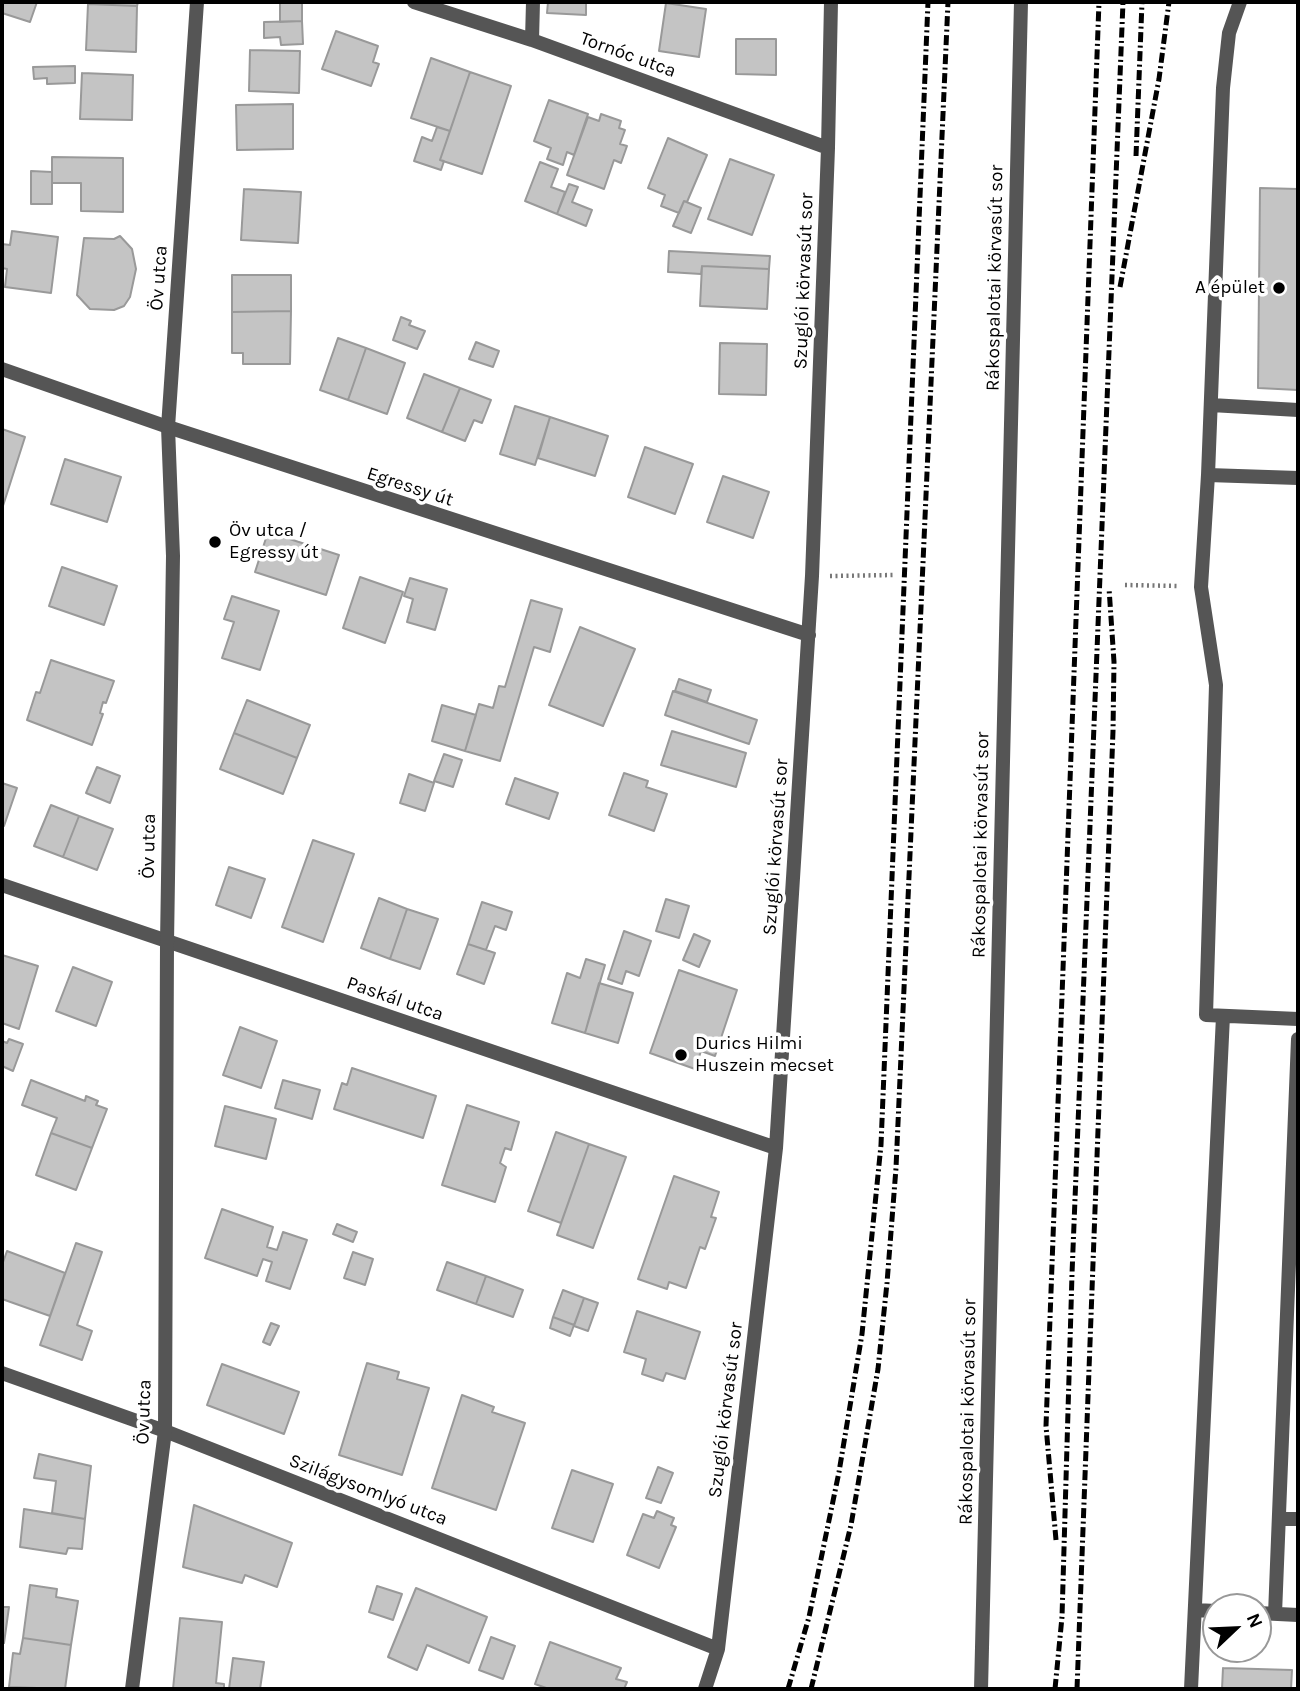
<!DOCTYPE html>
<meta charset="utf-8">
<style>
body{margin:0}
#map{position:relative;width:1300px;height:1691px;overflow:hidden;background:#fff;font-family:Karla,sans-serif}
canvas{display:block}
.frame{position:absolute;inset:0;border:4px solid #000;pointer-events:none}
.north{position:absolute;left:1202px;top:1593px;width:70px;height:70px;box-sizing:border-box;background:#fff;border:2px solid #999;border-radius:50%;rotate:67deg;font-size:19px;font-weight:700;line-height:28px;text-align:center;color:#000}
.north::after{content:'';display:block;margin:auto;width:24px;height:32px;background:#000;clip-path:polygon(50% 0,100% 100%,50% 72%,0 100%)}
</style>
<div id="map">
<canvas width="1300" height="1691"></canvas>
<div class="frame"></div>
<div class="north">N</div>
</div>
<script>
const ctx = document.querySelector('canvas').getContext('2d');
ctx.lineJoin = 'round';
function fillPath(path, color) {
  ctx.fillStyle = color;
  ctx.fill(path, 'evenodd');
}
function poly(rows) {
  const path = new Path2D();
  for (const r of rows) {
    path.moveTo(r[0], r[1]);
    for (let i = 2; i < r.length; i += 2) path.lineTo(r[i], r[i + 1]);
  }
  return path;
}
function strokePath(path, color, width, dash) {
  ctx.strokeStyle = color;
  ctx.lineWidth = width;
  ctx.lineCap = dash ? 'butt' : 'round';
  ctx.setLineDash(dash || []);
  ctx.stroke(path);
}
function label(font, color, halo, rows, align = 'center') {
  ctx.font = font + ' Karla,sans-serif';
  ctx.lineWidth = 7;
  ctx.setLineDash([]);
  ctx.textBaseline = 'middle';
  ctx.strokeStyle = halo;
  ctx.fillStyle = color;
  for (const [text, x, y, turn = 0] of rows) {
    ctx.save();
    ctx.translate(x, y);
    ctx.rotate((+turn || 0) * Math.PI / 180);
    ctx.textAlign = isNaN(turn) ? turn : align;
    if (halo) ctx.strokeText(text, 0, 0);
    ctx.fillText(text, 0, 0);
    ctx.restore();
  }
}
const building = poly([
 [2,2,37,2,30,22,2,13,2,2],
 [88,2,138,2,137,6,88,4,88,2],
 [280,2,302,2,302,21,280,22,280,2],
 [548,2,586,2,586,15,547,13,548,2],
 [666,3,706,9,699,57,659,51,666,3],
 [88,4,137,6,136,52,86,50,88,4],
 [302,21,303,44,281,45,280,37,264,38,264,22,302,21],
 [336,31,378,46,373,62,379,64,371,86,322,69,336,31],
 [736,39,776,39,776,75,736,74,736,39],
 [250,50,300,51,299,93,249,91,250,50],
 [431,58,470,72,450,131,411,118,431,58],
 [75,66,75,83,47,84,47,78,34,79,33,67,75,66],
 [470,72,511,86,482,174,440,160,470,72],
 [82,73,133,75,132,120,80,119,82,73],
 [549,100,588,114,574,155,567,152,563,165,547,159,551,148,534,141,549,100],
 [293,104,293,149,237,150,236,105,293,104],
 [601,114,621,121,619,128,625,130,620,144,627,146,621,163,614,160,604,189,567,175,588,117,599,121,601,114],
 [437,127,450,131,440,160,444,161,441,170,414,161,422,137,432,141,437,127],
 [668,138,707,155,687,202,684,201,679,213,661,206,665,195,648,188,668,138],
 [52,157,123,158,123,212,81,211,81,183,52,183,52,157],
 [730,159,774,175,752,235,708,219,730,159],
 [540,162,558,169,551,187,565,192,557,214,525,201,540,162],
 [31,171,52,172,52,204,31,204,31,171],
 [569,184,578,187,572,202,592,210,586,226,557,214,569,184],
 [1260,188,1298,189,1298,390,1258,388,1260,188],
 [244,189,301,192,298,243,241,240,244,189],
 [684,201,701,208,691,233,673,226,684,201],
 [12,231,58,237,51,293,5,287,7,269,2,268,2,244,10,245,12,231],
 [120,236,132,249,136,269,130,297,124,306,114,310,90,309,77,295,84,238,114,239,120,236],
 [669,251,770,256,769,269,702,266,701,274,668,272,669,251],
 [702,266,769,269,767,309,700,306,702,266],
 [232,275,291,275,291,311,232,312,232,275],
 [291,311,290,364,243,364,243,353,232,353,232,312,291,311],
 [401,317,411,321,409,325,425,331,417,349,393,340,401,317],
 [338,338,366,348,348,400,320,390,338,338],
 [476,342,499,351,493,367,469,359,476,342],
 [720,343,767,344,766,395,719,394,720,343],
 [366,348,405,363,387,414,348,400,366,348],
 [424,374,460,388,442,432,407,418,424,374],
 [460,388,491,400,482,423,474,420,465,441,442,432,460,388],
 [515,406,550,417,535,465,500,454,515,406],
 [550,417,608,436,595,476,538,458,550,417],
 [2,429,25,437,2,509,2,429],
 [645,447,693,464,675,514,628,497,645,447],
 [65,459,121,477,107,522,51,504,65,459],
 [723,476,769,492,753,538,707,522,723,476],
 [268,532,339,555,326,595,255,572,268,532],
 [62,567,117,586,104,625,49,606,62,567],
 [360,577,403,592,385,643,343,628,360,577],
 [410,578,447,589,435,630,407,622,413,599,404,596,410,578],
 [232,596,279,611,260,670,222,658,234,622,224,619,232,596],
 [531,600,562,609,550,652,534,647,500,761,465,751,479,704,493,708,499,686,505,687,531,600],
 [580,627,635,649,603,726,549,705,580,627],
 [51,660,114,681,106,703,103,702,100,713,103,714,92,745,27,720,36,692,40,693,51,660],
 [679,679,711,690,707,702,675,691,679,679],
 [673,691,757,720,749,744,665,715,673,691],
 [247,700,310,725,297,758,234,733,247,700],
 [442,705,476,715,465,751,432,741,442,705],
 [672,731,746,753,736,787,661,765,672,731],
 [234,733,297,758,283,794,220,769,234,733],
 [444,754,462,760,453,787,434,781,444,754],
 [97,767,120,776,110,803,86,793,97,767],
 [624,773,648,781,646,787,667,794,654,831,609,815,624,773],
 [409,774,434,783,425,811,400,803,409,774],
 [515,778,558,793,549,819,506,804,515,778],
 [2,783,17,788,4,826,2,825,2,783],
 [51,805,79,816,63,857,34,846,51,805],
 [79,816,113,829,97,870,63,857,79,816],
 [313,840,354,854,323,942,282,927,313,840],
 [229,867,265,879,251,918,216,905,229,867],
 [379,898,407,909,390,959,361,948,379,898],
 [666,899,689,906,679,938,656,931,666,899],
 [482,902,512,912,506,930,495,926,486,950,468,944,482,902],
 [407,909,438,919,420,969,390,959,407,909],
 [624,931,651,941,639,976,626,971,622,984,608,979,624,931],
 [694,934,710,941,699,967,683,960,694,934],
 [468,944,495,953,484,984,457,974,468,944],
 [2,955,38,966,19,1029,2,1023,2,955],
 [586,959,605,965,585,1033,552,1023,567,973,580,978,586,959],
 [73,967,112,982,96,1026,56,1011,73,967],
 [679,970,737,990,715,1056,701,1051,695,1069,650,1053,679,970],
 [599,983,633,993,618,1043,585,1033,599,983],
 [240,1027,277,1041,261,1088,223,1075,240,1027],
 [9,1039,23,1044,13,1071,2,1066,2,1041,7,1043,9,1039],
 [352,1068,436,1096,423,1138,334,1109,342,1083,347,1085,352,1068],
 [31,1080,85,1101,86,1096,98,1101,96,1105,107,1109,92,1148,51,1133,57,1118,22,1105,31,1080],
 [283,1080,320,1090,312,1119,275,1108,283,1080],
 [467,1105,519,1122,511,1150,505,1148,500,1163,506,1167,495,1202,442,1185,467,1105],
 [225,1106,276,1119,266,1159,215,1146,225,1106],
 [556,1132,589,1144,561,1223,528,1211,556,1132],
 [51,1133,92,1148,76,1190,36,1175,51,1133],
 [589,1144,626,1157,593,1248,557,1235,589,1144],
 [674,1176,719,1192,711,1217,716,1218,705,1249,700,1247,686,1288,669,1282,667,1289,638,1279,674,1176],
 [222,1209,273,1227,267,1247,277,1250,283,1232,307,1240,290,1289,266,1281,272,1262,263,1259,257,1276,205,1258,222,1209],
 [337,1224,357,1232,353,1242,333,1234,337,1224],
 [76,1243,102,1252,77,1325,92,1331,82,1360,40,1345,76,1243],
 [7,1251,65,1273,50,1316,2,1299,2,1265,7,1251],
 [353,1252,373,1259,365,1285,344,1278,353,1252],
 [447,1262,486,1276,476,1304,437,1290,447,1262],
 [486,1276,523,1290,513,1317,476,1304,486,1276],
 [563,1290,584,1298,574,1325,553,1317,563,1290],
 [584,1298,598,1303,588,1331,574,1326,584,1298],
 [637,1311,700,1332,685,1379,666,1373,663,1381,642,1374,646,1359,624,1352,637,1311],
 [553,1317,574,1325,570,1336,550,1328,553,1317],
 [271,1323,279,1326,270,1345,263,1342,271,1323],
 [367,1363,399,1372,397,1379,429,1388,402,1475,339,1455,367,1363],
 [222,1364,299,1392,284,1434,207,1405,222,1364],
 [462,1395,494,1407,492,1412,525,1423,496,1510,432,1488,462,1395],
 [39,1454,91,1466,85,1519,52,1513,56,1481,34,1478,39,1454],
 [658,1467,673,1473,661,1503,646,1498,658,1467],
 [572,1470,613,1484,593,1542,552,1528,572,1470],
 [194,1505,292,1543,277,1587,245,1575,242,1583,183,1567,194,1505],
 [24,1509,85,1519,82,1549,68,1548,66,1554,20,1547,24,1509],
 [657,1511,674,1518,671,1525,676,1527,659,1568,627,1555,643,1514,654,1518,657,1511],
 [30,1585,57,1589,56,1597,78,1601,71,1645,23,1638,30,1585],
 [377,1586,402,1594,393,1620,369,1612,377,1586],
 [416,1588,487,1617,469,1663,427,1645,417,1670,388,1657,416,1588],
 [2,1607,9,1607,4,1643,2,1642,2,1607],
 [180,1618,222,1622,216,1683,224,1684,224,1689,173,1689,180,1618],
 [491,1637,515,1646,503,1679,479,1670,491,1637],
 [23,1638,71,1645,65,1689,9,1687,13,1653,20,1654,23,1638],
 [550,1642,621,1668,616,1679,627,1682,624,1689,549,1689,535,1684,550,1642],
 [233,1658,264,1662,260,1689,229,1689,233,1658],
 [1223,1668,1292,1670,1291,1689,1222,1689,1223,1668]
]);
const path = poly([
 [830,576,894,575],
 [1125,585,1180,586]
]);
const service = poly([
 [1240,2,1229,33,1223,88,1208,475,1201,587,1216,685,1206,1015,1298,1019],
 [1211,405,1298,410],
 [1208,475,1298,478],
 [1279,1519,1298,1519],
 [1195,1610,1216,1611],
 [1258,1613,1298,1615],
 [1275,1614,1298,1039],
 [1191,1689,1223,1016]
]);
const minor = poly([
 [197,2,168,427,809,635],
 [414,2,532,40,828,148],
 [532,40,533,2],
 [2,885,776,1148],
 [2,1373,165,1431,718,1649],
 [705,1689,718,1649,776,1148,812,576,828,148,831,2],
 [981,1689,1021,2]
]);
const tertiary = poly([
 [2,369,168,427,173,556,167,943,165,1431,132,1689]
]);
const rail = poly([
 [1136,156,1142,2],
 [1120,287,1159,79,1169,2],
 [1056,1540,1046,1426,1099,2],
 [788,1689,809,1617,839,1472,862,1334,881,1145,928,2],
 [811,1689,851,1525,878,1369,887,1283,896,1168,948,2],
 [1055,1689,1062,1617,1072,1274,1123,2],
 [1077,1689,1113,731,1114,662,1109,588]
]);
const markers = [
 [1279,288,7,"#000"],
 [215,542,7,"#000"],
 [681,1055,7,"#000"]
];
const streetNames = [
 ["Tornóc utca",628,55,20],
 ["Öv utca",159,278,-86],
 ["Rákospalotai körvasút sor",995,278,-89],
 ["Szuglói körvasút sor",804,281,-88],
 ["Egressy út",410,487,18],
 ["Rákospalotai körvasút sor",981,845,-89],
 ["Öv utca",149,846,-89],
 ["Szuglói körvasút sor",776,847,-86],
 ["Paskál utca",395,999,19],
 ["Szuglói körvasút sor",726,1410,-83],
 ["Öv utca",144,1412,-88],
 ["Rákospalotai körvasút sor",968,1412,-89],
 ["Szilágysomlyó utca",368,1490,21]
];
const poiNames = [
 ["A épület",1265,288,"right"],
 ["Öv utca /",229,531],
 ["Egressy út",229,553],
 ["Durics Hilmi",695,1044],
 ["Huszein mecset",695,1066]
];
fillPath(building, '#c4c4c4');
strokePath(building, '#999', 2);
strokePath(path, '#777', 4.5, [2, 3.5]);
strokePath(service, '#555', 14);
strokePath(minor, '#555', 14);
strokePath(tertiary, '#555', 14);
strokePath(rail, '#000', 5, [10, 3.5, 2, 3.5]);
for (const [x, y, r, color] of markers) {
  const dot = new Path2D();
  dot.arc(x, y, r, 0, 2 * Math.PI);
  ctx.fillStyle = color;
  ctx.fill(dot);
  strokePath(dot, '#fff', 2.5);
}
label('19px', '#000', '#fff', streetNames);
label('19px', '#000', '#fff', poiNames, 'left');
</script>
